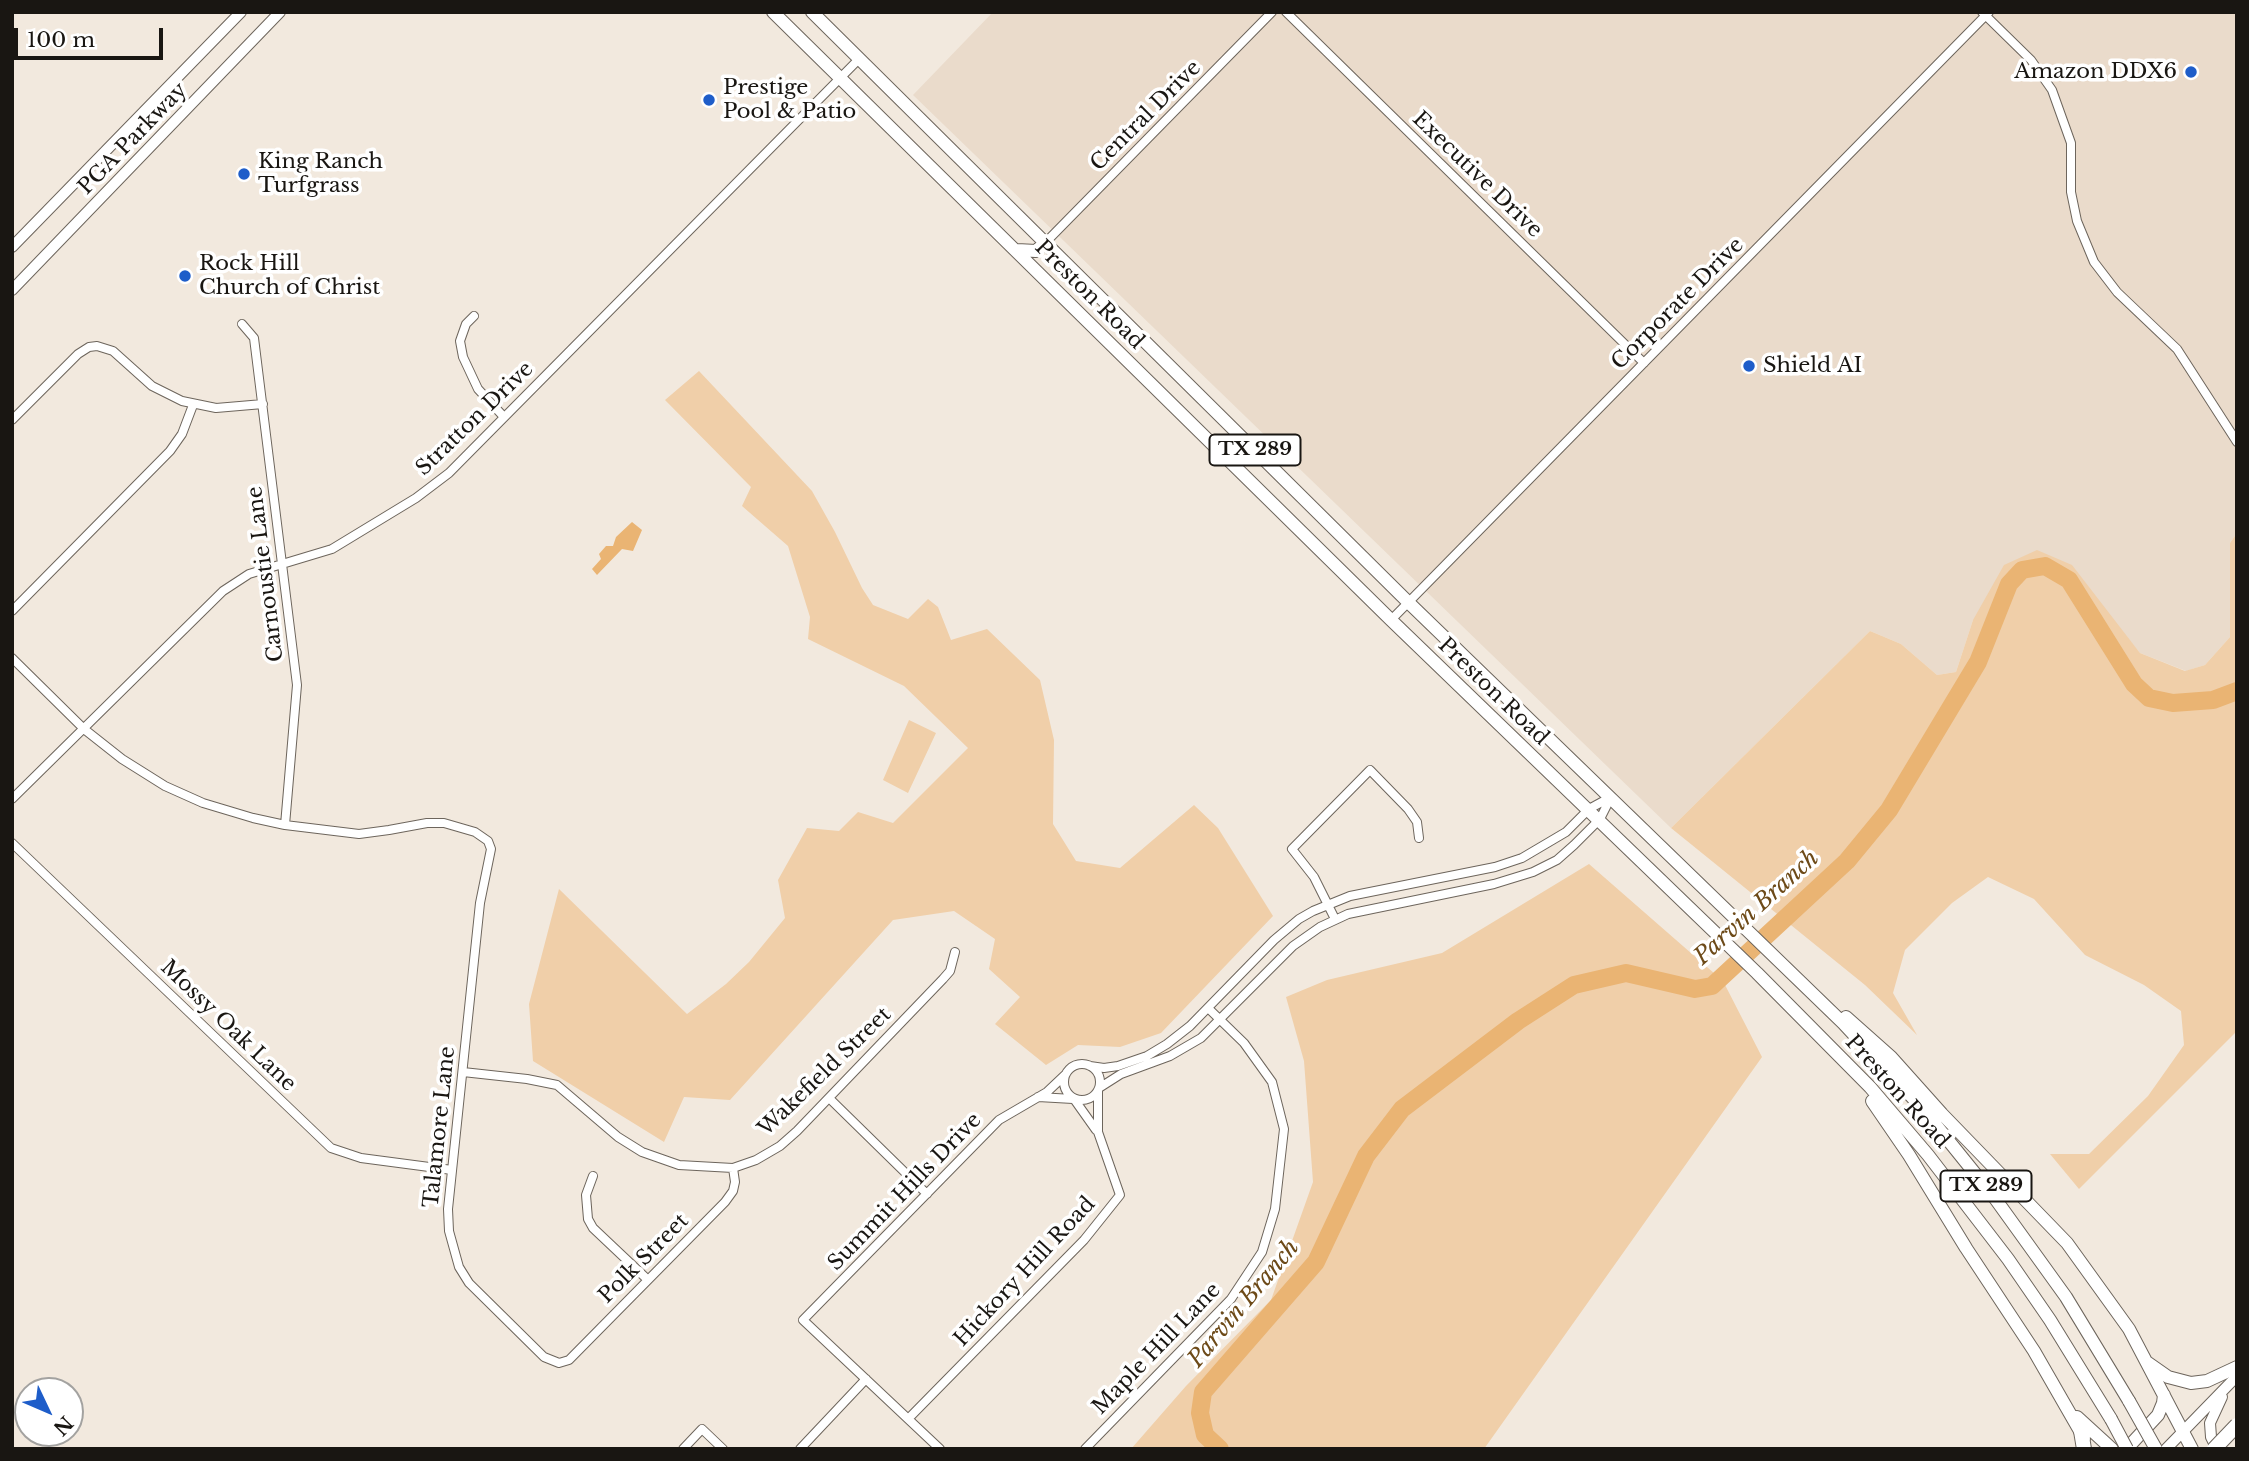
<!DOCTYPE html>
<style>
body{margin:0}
#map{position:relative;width:2249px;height:1461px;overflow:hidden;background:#f2e9de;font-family:"Libre Baskerville",serif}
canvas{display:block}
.frame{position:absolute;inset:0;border:14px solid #191612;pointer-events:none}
.north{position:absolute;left:14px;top:1377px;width:70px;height:70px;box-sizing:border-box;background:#fff;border:2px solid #a3a2a0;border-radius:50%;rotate:134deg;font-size:19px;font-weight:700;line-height:28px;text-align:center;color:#191612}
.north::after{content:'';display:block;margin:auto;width:24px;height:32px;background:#1e5dc9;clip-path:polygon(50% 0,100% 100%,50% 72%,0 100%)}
.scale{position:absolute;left:14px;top:28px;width:149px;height:32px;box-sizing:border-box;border:4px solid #191612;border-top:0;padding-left:9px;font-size:21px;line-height:24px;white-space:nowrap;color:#191612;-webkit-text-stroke:5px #fff;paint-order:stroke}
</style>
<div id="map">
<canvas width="2249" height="1461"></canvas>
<div class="frame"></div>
<div class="north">N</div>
<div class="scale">100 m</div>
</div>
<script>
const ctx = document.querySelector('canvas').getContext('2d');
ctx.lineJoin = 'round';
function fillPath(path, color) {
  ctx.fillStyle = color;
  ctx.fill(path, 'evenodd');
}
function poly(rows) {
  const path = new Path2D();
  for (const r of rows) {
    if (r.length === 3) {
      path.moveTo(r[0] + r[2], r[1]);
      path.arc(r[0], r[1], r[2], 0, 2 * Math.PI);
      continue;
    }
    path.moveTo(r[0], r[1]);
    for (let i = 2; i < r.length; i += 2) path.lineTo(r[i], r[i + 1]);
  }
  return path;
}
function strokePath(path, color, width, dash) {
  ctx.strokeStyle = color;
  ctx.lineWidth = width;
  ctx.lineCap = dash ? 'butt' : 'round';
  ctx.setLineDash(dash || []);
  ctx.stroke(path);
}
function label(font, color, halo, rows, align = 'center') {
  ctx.font = font + ' "Libre Baskerville",serif';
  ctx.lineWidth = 7;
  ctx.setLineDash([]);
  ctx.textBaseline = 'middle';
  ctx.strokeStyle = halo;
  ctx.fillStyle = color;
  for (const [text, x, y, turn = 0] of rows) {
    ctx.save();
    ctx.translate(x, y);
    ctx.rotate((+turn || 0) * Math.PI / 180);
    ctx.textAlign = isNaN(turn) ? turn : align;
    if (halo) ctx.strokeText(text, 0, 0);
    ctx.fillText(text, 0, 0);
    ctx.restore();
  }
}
const built = poly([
 [993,12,2237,12,2237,533,2230,543,2230,637,2205,665,2186,671,2140,653,2113,621,1973,620,1956,672,1937,675,1901,644,1870,631,1671,828,913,95]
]);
const green = poly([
 [699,371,812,491,835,532,862,588,873,605,908,619,928,599,938,607,951,640,987,629,1040,680,1054,740,1053,824,1076,861,1120,868,1194,805,1218,828,1273,916,1161,1033,1120,1047,1078,1045,1046,1065,995,1024,1020,997,989,969,995,939,954,911,893,920,730,1100,684,1097,664,1142,533,1061,529,1004,559,889,687,1014,726,984,749,962,785,918,778,880,807,828,839,831,858,812,893,823,968,748,904,686,808,639,810,617,788,546,742,506,751,487,665,400],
 [2237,533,2237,1031,2079,1189,2050,1154,2089,1154,2148,1096,2184,1045,2181,1011,2144,985,2085,955,2034,899,1988,877,1952,903,1905,950,1893,993,1917,1035,1865,985,1671,828,1870,631,1901,644,1937,675,1956,672,1973,620,2004,565,2037,550,2072,565,2140,653,2185,671,2205,665,2230,637,2230,543],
 [909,720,936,733,908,793,883,780],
 [1589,864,1723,981,1762,1057,1484,1449,1131,1449,1186,1386,1271,1300,1313,1182,1304,1061,1286,997,1327,980,1442,953]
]);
const water = poly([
 [632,522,642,530,633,551,622,549,597,575,592,569,601,559,599,554,606,546,613,546,616,537]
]);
const river = poly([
 [1220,1449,1205,1435,1200,1413,1203,1392,1316,1262,1366,1156,1402,1109,1518,1021,1574,985,1626,973,1695,989,1712,986,1847,861,1889,810,1978,662,2009,584,2022,570,2045,566,2069,580,2134,684,2149,698,2173,703,2213,700,2237,691]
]);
const minor = poly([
 [1286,12,1644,363],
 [1982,12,2031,60,2052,90,2071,143,2071,192,2077,221,2094,262,2117,292,2177,349,2237,442],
 [1045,243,1272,12],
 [474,316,466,324,460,341,463,357,478,389,504,417],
 [242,324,254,338,297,685,285,825],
 [12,420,78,354,89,347,97,346,113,351,152,386,182,401,216,408,263,404],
 [12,611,170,451,182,434,193,405],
 [1391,620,1989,12],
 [12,658,84,729,122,759,165,786,203,803,253,818,285,825,359,834,389,830,427,823,444,823,475,832,488,841,491,849,480,903,448,1209,449,1231,459,1267,469,1283,544,1357,559,1363,569,1360,725,1202,733,1191,735,1182,733,1168],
 [12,799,223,591,249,574,332,549,416,498,449,473,859,59],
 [12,843,331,1148,361,1158,452,1170],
 [1335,919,1314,877,1292,849,1370,770,1408,809,1417,822,1419,838],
 [1082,1082,18],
 [1090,1066,1104,1068,1118,1066,1147,1056,1167,1044,1190,1026,1274,940,1299,919,1313,911,1350,896,1495,867,1522,858,1566,832,1589,809,1611,797],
 [463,1072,527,1079,557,1085,618,1137,642,1152,679,1165,733,1168,756,1160,780,1146,797,1131,943,979,950,971,955,952],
 [1099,1088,1121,1074,1170,1056,1201,1038,1293,946,1320,927,1348,914,1494,884,1533,872,1557,860,1574,845,1600,819,1611,797],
 [1038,1097,1073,1099],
 [829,1098,927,1194],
 [1074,1099,1096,1130],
 [593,1176,586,1195,588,1219,593,1228,648,1280],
 [908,1419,1084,1240,1120,1195,1098,1132,1098,1091],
 [683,1449,702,1429,723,1449],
 [800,1449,866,1379],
 [940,1449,803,1320,999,1120,1047,1092,1065,1075],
 [1085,1449,1231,1299,1262,1252,1275,1209,1284,1129,1272,1082,1244,1043,1208,1008]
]);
const secondary = poly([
 [12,247,241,12],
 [12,290,280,12],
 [2166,1449,2237,1376],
 [2217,1449,2211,1437,2210,1423,2222,1397]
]);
const primary = poly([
 [773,12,1391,620,1757,973,1870,1087,1928,1155,2008,1259,2050,1320,2111,1419],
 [812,12,1408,602,1843,1023,1923,1109,1994,1197,2066,1297,2129,1401],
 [1017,250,1036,251,1045,243],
 [1846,1017,1891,1057,1942,1114,2067,1243,2129,1329,2192,1449],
 [1872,1101,1909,1155,1966,1248,2034,1351,2084,1438],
 [2148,1363,2168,1377,2191,1383,2207,1381,2237,1367],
 [2077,1417,2112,1449],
 [2124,1449,2132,1443,2158,1415,2163,1403,2164,1395]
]);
const trunk = poly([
 [2081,1431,2084,1449]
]);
const primaryBridge = poly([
 [2129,1401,2156,1449],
 [2111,1419,2127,1449]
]);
const trunkBridge = poly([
 [2214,1449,2237,1425]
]);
const markers = [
 [2191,72,7,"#1e5dc9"],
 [709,100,7,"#1e5dc9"],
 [244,174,7,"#1e5dc9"],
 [185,276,7,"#1e5dc9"],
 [1749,366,7,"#1e5dc9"]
];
const shields = [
 [1255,450,91],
 [1986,1186,91]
];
const shieldNames = [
 ["TX 289",1255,450],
 ["TX 289",1986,1186]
];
const poiNames = [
 ["Amazon DDX6",2177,72,"right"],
 ["Prestige",723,88],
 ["Pool & Patio",723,112],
 ["King Ranch",258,162],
 ["Turfgrass",258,186],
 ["Rock Hill",199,264],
 ["Church of Christ",199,288],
 ["Shield AI",1763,366]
];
const streetNames = [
 ["Central Drive",1146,116,-45],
 ["PGA Parkway",133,139,-46],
 ["Executive Drive",1477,175,44],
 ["Preston Road",1089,295,45],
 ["Corporate Drive",1678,304,-45],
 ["Stratton Drive",475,419,-44],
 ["Carnoustie Lane",266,574,-97],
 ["Preston Road",1493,692,44],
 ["Mossy Oak Lane",228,1026,44],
 ["Wakefield Street",825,1072,-44],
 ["Preston Road",1897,1092,48],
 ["Talamore Lane",440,1127,-84],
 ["Summit Hills Drive",905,1192,-46],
 ["Polk Street",644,1259,-45],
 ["Hickory Hill Road",1025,1272,-47],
 ["Maple Hill Lane",1157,1349,-46]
];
const waterNames = [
 ["Parvin Branch",1757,908,-42],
 ["Parvin Branch",1244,1304,-50]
];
fillPath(built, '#eadbcb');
fillPath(green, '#f0cfa9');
fillPath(water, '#eab473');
strokePath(river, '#eab473', 18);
strokePath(minor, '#6d655c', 10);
strokePath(secondary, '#6d655c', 12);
strokePath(primary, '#6d655c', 14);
strokePath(trunk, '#6d655c', 16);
strokePath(minor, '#fff', 8);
strokePath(secondary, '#fff', 10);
strokePath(primary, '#fff', 12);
strokePath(trunk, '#fff', 14);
strokePath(primaryBridge, '#6d655c', 14, []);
strokePath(trunkBridge, '#6d655c', 16, []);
strokePath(primaryBridge, '#fff', 12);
strokePath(trunkBridge, '#fff', 14);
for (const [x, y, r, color] of markers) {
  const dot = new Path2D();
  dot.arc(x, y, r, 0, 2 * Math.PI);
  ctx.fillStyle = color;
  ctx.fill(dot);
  strokePath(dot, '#fff', 2.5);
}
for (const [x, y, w] of shields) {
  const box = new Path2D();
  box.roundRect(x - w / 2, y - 15.5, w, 31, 5);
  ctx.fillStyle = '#fff';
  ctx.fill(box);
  strokePath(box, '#191612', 2);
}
label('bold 19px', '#191612', null, shieldNames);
label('21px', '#191612', '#fff', poiNames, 'left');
label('21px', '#191612', '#fff', streetNames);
label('italic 23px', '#6d4a18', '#fff', waterNames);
</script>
